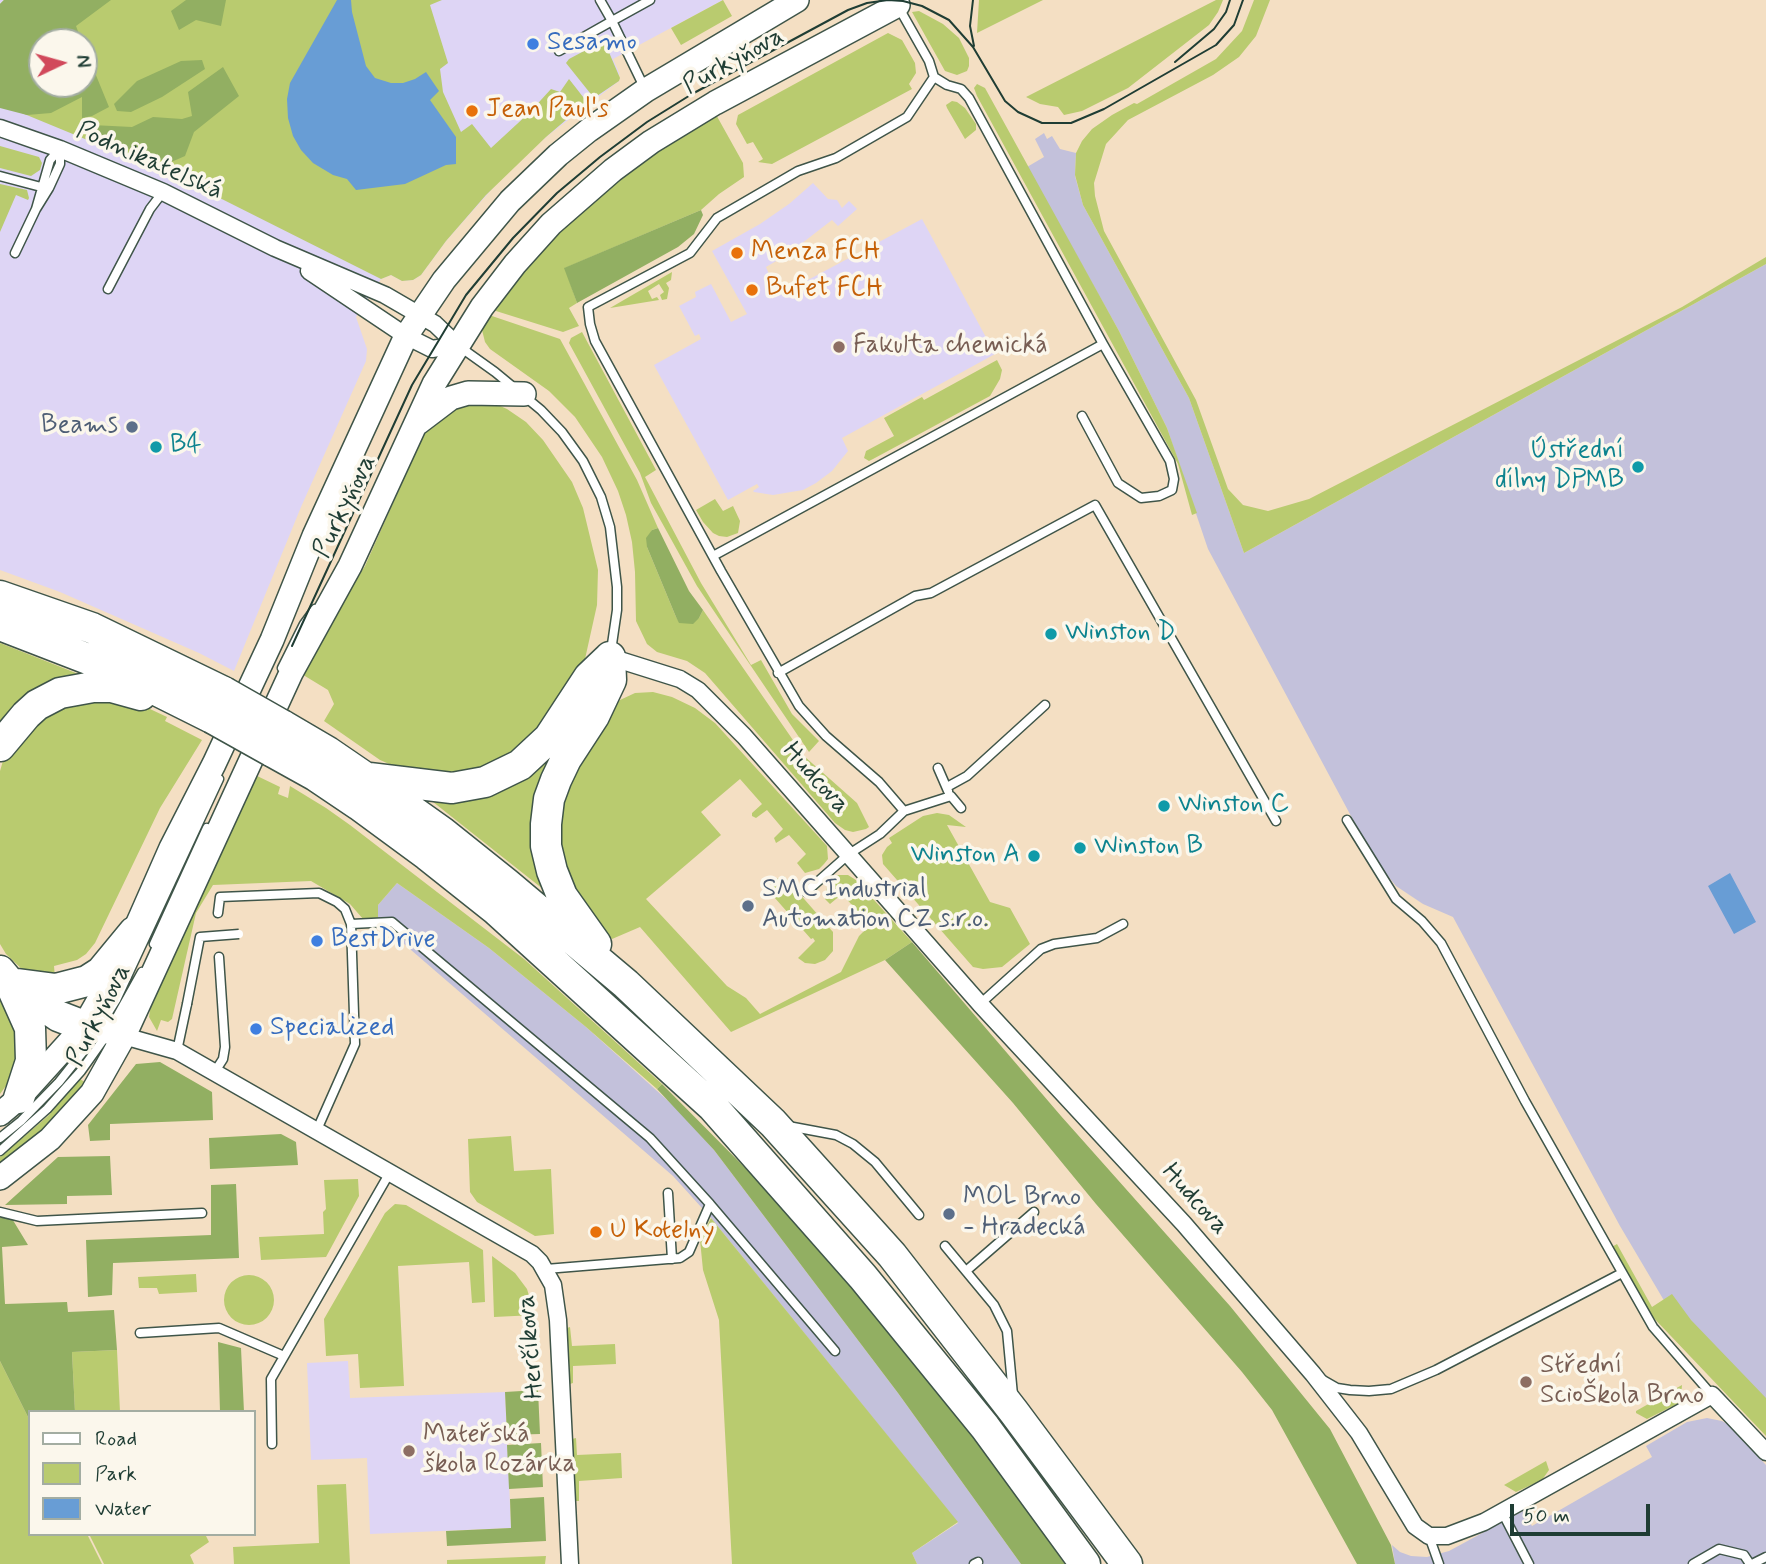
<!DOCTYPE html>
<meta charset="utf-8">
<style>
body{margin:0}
#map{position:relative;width:1766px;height:1564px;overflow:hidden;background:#f4dfc3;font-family:Mynerve,sans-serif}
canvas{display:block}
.legend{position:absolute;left:28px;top:1410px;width:228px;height:126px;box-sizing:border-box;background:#fbf7ec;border:2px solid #a3ada2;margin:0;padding:9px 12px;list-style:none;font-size:21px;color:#1f3d34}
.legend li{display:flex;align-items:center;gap:14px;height:35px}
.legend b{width:35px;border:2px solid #a3ada2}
.north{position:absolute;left:28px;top:28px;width:70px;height:70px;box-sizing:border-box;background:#fbf7ec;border:2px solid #a3ada2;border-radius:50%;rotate:85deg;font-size:19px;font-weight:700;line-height:28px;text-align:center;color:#1f3d34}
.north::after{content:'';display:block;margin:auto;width:24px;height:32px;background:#d1495b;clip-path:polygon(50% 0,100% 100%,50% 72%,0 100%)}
.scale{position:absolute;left:1510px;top:1504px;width:140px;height:32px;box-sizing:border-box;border:4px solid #1f3d34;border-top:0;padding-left:9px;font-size:21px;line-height:24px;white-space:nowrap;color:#1f3d34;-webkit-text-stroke:5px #fbf7ec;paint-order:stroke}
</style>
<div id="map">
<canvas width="1766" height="1564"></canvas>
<ul class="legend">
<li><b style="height:9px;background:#fff"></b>Road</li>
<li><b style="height:19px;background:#b9cb6f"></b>Park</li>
<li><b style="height:19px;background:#689dd5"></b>Water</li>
</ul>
<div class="north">N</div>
<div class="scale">50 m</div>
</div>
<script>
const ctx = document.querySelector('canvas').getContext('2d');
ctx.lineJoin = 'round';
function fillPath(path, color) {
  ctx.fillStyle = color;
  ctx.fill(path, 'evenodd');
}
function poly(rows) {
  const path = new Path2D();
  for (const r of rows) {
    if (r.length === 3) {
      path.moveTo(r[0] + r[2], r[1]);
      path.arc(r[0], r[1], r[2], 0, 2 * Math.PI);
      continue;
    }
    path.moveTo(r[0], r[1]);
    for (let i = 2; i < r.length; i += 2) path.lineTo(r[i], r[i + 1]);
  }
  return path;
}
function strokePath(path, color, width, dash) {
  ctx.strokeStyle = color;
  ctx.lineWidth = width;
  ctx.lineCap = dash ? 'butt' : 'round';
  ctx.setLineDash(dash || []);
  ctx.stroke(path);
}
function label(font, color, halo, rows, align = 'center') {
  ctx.font = font + ' Mynerve,sans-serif';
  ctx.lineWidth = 7;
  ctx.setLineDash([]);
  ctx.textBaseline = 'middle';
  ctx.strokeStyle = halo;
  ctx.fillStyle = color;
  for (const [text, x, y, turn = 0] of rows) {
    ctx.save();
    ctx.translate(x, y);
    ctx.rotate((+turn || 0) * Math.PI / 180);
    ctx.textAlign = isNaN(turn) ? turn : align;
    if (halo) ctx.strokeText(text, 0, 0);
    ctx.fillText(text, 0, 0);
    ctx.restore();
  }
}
const built = poly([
 [0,0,723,0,613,59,619,73,619,81,546,137,508,171,446,241,421,275,413,280,402,281,391,275,381,279,356,317,367,349,366,361,301,507,234,671,199,653,60,592,0,570],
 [42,42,84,42,84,84,42,84],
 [813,183,828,199,837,200,842,208,849,201,857,209,838,226,832,220,788,254,766,267,778,296,922,219,995,354,842,438,848,451,832,471,816,483,803,490,773,495,754,492,753,491,759,487,757,484,728,500,654,365,701,339,699,334,695,336,679,306,696,297,695,292,711,284,731,322,747,314,712,251,760,224,789,204],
 [348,1361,350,1398,505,1392,511,1528,370,1534,367,1458,311,1460,307,1363]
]);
const industrial = poly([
 [1044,133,1047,139,1052,136,1060,149,1076,153,1075,176,1083,205,1189,398,1244,553,1766,264,1766,1427,1685,1336,1620,1226,1453,917,1423,904,1396,886,1374,859,1208,549,1167,428,1119,331,1027,167,1044,157,1035,139],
 [397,883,489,948,586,1027,676,1108,714,1150,898,1393,1021,1564,917,1564,912,1553,958,1523,711,1218,673,1176,389,931,378,918,378,905],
 [1707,1418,1722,1421,1727,1424,1766,1465,1766,1564,1395,1564,1392,1545,1400,1552,1411,1556,1427,1557,1449,1551,1523,1511,1532,1526,1652,1457,1646,1446,1687,1422]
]);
const green = poly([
 [4,0,442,0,430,5,448,63,440,69,443,92,461,132,472,124,491,148,530,112,551,89,560,92,569,79,587,102,546,137,486,195,446,241,421,275,413,280,402,281,391,275,381,279,182,179,0,104,0,4],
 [42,42,84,42,84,84,42,84],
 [723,0,732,16,681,45,671,28],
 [979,0,1043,0,977,33],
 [1216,0,1223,0,1218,12,1209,25,1128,88,1082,111,1064,115,1058,107,1040,104,1026,97],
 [1254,0,1270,0,1256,36,1239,57,1213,75,1128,120,1106,144,1094,183,1095,196,1104,231,1196,400,1228,489,1243,505,1268,511,1309,499,1682,307,1766,257,1766,264,1244,553,1189,398,1083,205,1075,175,1076,153,1082,141,1092,129,1112,115,1134,103,1137,104,1216,59,1242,31],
 [919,11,943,24,959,38,969,58,969,66,967,71,957,75,945,71,912,12],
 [888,33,902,40,915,63,916,73,909,84,912,89,772,164,758,162,763,159,753,142,747,144,736,124,738,115],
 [601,42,608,50,620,78,619,81,594,98,566,63,569,59],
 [977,84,985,88,1119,331,1167,428,1197,513,1192,515,1178,464,977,96,974,88],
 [952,101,957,102,965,108,976,124,976,130,965,139,947,108,946,105],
 [714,111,743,163,744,177,719,194,701,210,565,268,577,303,569,308,579,326,563,332,496,311,490,305,579,206],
 [0,146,39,157,42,163,40,170,31,176,0,168],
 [0,184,27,190,29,198,28,200,16,195,0,232],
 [672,272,671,280,666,283,669,288,667,299,662,300,660,295,664,292,659,284,648,291,652,299,657,297,659,300,610,308],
 [489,315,560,339,637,480,658,528,652,530,647,547,676,617,680,623,699,618,703,610,804,756,857,803,869,827,866,829,853,832,845,830,835,823,705,673,687,661,657,652,647,644,636,621,635,572,632,542,626,515,618,491,602,457,575,417,549,391,490,349,485,342,481,326],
 [582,332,656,470,645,477,701,583,751,665,761,660,792,714,819,741,809,752,697,586,651,503,640,473,569,343,571,338],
 [997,360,1002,370,1000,379,990,396,873,459,869,461,864,458,866,451,894,436,884,418,922,397,924,400],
 [464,403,498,405,507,409,526,422,543,440,572,482,583,508,598,570,597,605,583,668,539,739,473,777,403,770,380,760,324,721,334,704,328,690,300,673,316,643,365,566,426,429,438,416],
 [715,499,723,511,733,506,740,521,738,533,727,537,719,536,713,533,703,522,696,510],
 [0,643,81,675,0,725],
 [653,692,672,697,695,708,715,723,827,846,828,859,824,864,819,869,805,873,797,863,806,854,789,835,776,843,774,838,783,829,767,810,756,818,752,816,752,813,762,804,740,779,701,812,721,835,646,899,727,986,746,998,760,1014,841,972,859,936,870,925,842,894,830,904,825,899,827,886,838,875,848,875,856,880,912,942,885,960,731,1032,640,927,612,939,588,919,559,869,558,797,605,718,620,700,635,693],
 [133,701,167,717,165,721,202,740,160,808,95,943,86,954,77,960,54,966,55,978,24,971,6,954,0,944,0,771,5,754,59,702],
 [545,755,557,757,548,893,423,794],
 [253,774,280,787,278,794,288,798,290,786,326,808,350,825,524,959,662,1084,657,1089,586,1027,489,948,397,883,378,905,378,918,363,919,350,904,311,881,213,885,196,913,172,1019,168,1022,161,1020,157,1031,149,1017,152,997],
 [937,813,949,815,966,827,947,825,990,902,1010,908,1030,944,1002,967,983,969,973,967,883,864,882,855,887,847,892,843,889,838,923,816],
 [784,876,833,932,833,951,825,960,815,964,805,963,798,958,815,941,813,938,811,939,767,889,778,878,780,879],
 [0,993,15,1012,18,1051,11,1079,0,1094],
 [80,1079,86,1083,54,1121,0,1167,0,1157,48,1116],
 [511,1136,514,1171,551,1169,554,1234,535,1236,477,1202,470,1192,468,1139],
 [358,1179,359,1196,326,1257,261,1260,259,1237,324,1234,323,1212,326,1209,324,1180],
 [395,1204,406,1205,483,1250,485,1302,472,1303,469,1262,398,1266,404,1386,360,1388,358,1354,326,1356,324,1319,385,1213],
 [711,1218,958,1522,912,1553,917,1564,732,1564,719,1320,703,1270,700,1240],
 [1617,1244,1652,1307,1672,1294,1691,1320,1766,1398,1766,1436,1649,1313,1610,1248],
 [492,1256,515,1273,527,1289,535,1315,494,1317],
 [196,1274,197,1292,159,1294,157,1288,139,1288,138,1277],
 [249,1300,25],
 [570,1327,572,1346,615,1344,616,1364,573,1366,573,1383,570,1384,567,1328],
 [117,1350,120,1412,75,1412,72,1352],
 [0,1361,30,1421,30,1534,87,1534,102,1564,0,1564],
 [1682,1385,1681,1396,1677,1404,1647,1419,1636,1413,1636,1411],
 [576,1438,577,1455,621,1453,622,1478,579,1481,579,1501,576,1501,572,1439],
 [1546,1461,1549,1470,1542,1480,1516,1492,1504,1485],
 [346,1484,350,1564,234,1564,233,1547,319,1543,317,1485],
 [89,1534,205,1534,209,1542,190,1555,194,1564,104,1564],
 [546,1556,545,1564,447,1564,447,1560]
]);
const forest = poly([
 [4,0,111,0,76,26,82,42,42,42,42,84,84,84,84,46,109,107,92,116,82,118,82,97,51,113,27,115,0,108,0,4],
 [186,0,226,0,221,26,196,20,179,30,171,11],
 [202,60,205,69,162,97,131,112,117,111,114,104,137,81,181,61],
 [223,67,239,96,194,132,185,156,169,163,88,134,92,125,132,127,153,117,182,119,192,116,188,92],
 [701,210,703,215,694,234,678,247,577,303,564,268],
 [658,528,689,591,703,610,699,618,693,624,679,623,676,617,647,547,646,538,652,530],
 [912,942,1061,1116,1230,1306,1330,1429,1391,1545,1395,1564,1357,1564,1272,1410,1242,1372,1096,1204,1013,1103,885,960],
 [160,1062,212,1092,213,1120,110,1124,110,1140,90,1141,88,1125,136,1064],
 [662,1084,770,1193,831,1259,974,1436,1065,1564,1021,1564,898,1393,714,1150,657,1089],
 [281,1134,296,1142,298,1165,210,1169,209,1138],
 [110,1156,112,1195,67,1196,67,1204,5,1205,58,1157],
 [236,1184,239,1258,113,1263,112,1295,88,1297,86,1240,211,1235,211,1185],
 [11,1217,28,1245,2,1247,5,1304,67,1302,68,1312,114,1310,117,1350,72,1352,75,1412,30,1412,30,1421,0,1361,0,1218],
 [218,1342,241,1348,244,1412,220,1412],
 [538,1390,540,1434,507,1435,505,1392],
 [541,1443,543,1487,509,1489,507,1445],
 [544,1497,546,1541,447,1546,446,1531,511,1528,510,1499]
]);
const water = poly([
 [337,0,351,0,352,12,366,66,375,78,391,83,403,83,415,79,426,72,439,91,430,100,456,137,456,164,446,165,405,184,356,190,347,179,333,175,313,163,301,150,293,136,288,118,287,99,290,83],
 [1730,873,1756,922,1734,934,1708,886]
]);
const lane = poly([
 [899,8,929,61,934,77,947,85,961,89,969,98,1103,344,1170,461,1174,479,1172,490,1159,496,1141,498,1118,483,1082,416],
 [559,51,612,21,600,0],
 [645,89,612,21,650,0],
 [0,176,41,187],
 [15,253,36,209,50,160,60,149,60,164,49,188,36,209],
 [108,289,150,209,163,192],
 [460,347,495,372,541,410,562,432,583,461,601,497,610,527,617,587,617,610,611,651],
 [713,556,1103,344],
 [282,668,304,624,315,609],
 [778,673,915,596,931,593,1095,505,1276,821],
 [938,768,948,791],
 [947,787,967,776,1045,705],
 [904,811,951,796,961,808],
 [1347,820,1396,899,1422,921,1441,943,1525,1101,1653,1327,1712,1395],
 [806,892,849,854,880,834,904,811,879,782,826,736,799,706,721,571,595,341,590,324,588,307,690,253,717,218,798,171,836,158,907,117,934,77],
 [218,913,220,897,319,893,337,902,345,909,351,924,355,1044,316,1132],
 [351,924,392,922,650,1138,710,1204,689,1252,680,1258,546,1269],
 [154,944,207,828],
 [980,1004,1041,949,1054,944,1097,938,1123,924],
 [177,1051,187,1004],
 [214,1073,223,1059,225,1047,219,957],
 [788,1126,836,1135,853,1144,875,1162,919,1215],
 [0,1138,21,1121,59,1082,86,1048,116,1000,219,779],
 [0,1151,47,1109,81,1071,108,1033,142,972],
 [668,1193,672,1259],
 [710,1204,835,1351],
 [0,1212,37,1221,202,1213],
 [945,1246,994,1305,1007,1331,1013,1395],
 [966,1271,1034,1212],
 [140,1333,219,1328,284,1356],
 [1323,1380,1337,1388,1350,1390,1369,1391,1391,1389,1436,1370,1622,1273],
 [272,1444,271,1379,389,1174],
 [1502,1512,1529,1564],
 [1429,1536,1439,1564],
 [974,1564,978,1562],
 [1693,1564,1719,1549,1744,1555,1750,1564],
 [1752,1564,1766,1557]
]);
const street = poly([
 [0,128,60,149,163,192,275,248,385,295,435,324,457,345],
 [309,271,406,336,432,349,457,345],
 [610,657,680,679,698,690,744,736,980,1004,1184,1224,1313,1374,1359,1433,1415,1526,1429,1536,1447,1536,1484,1522,1712,1395,1766,1452],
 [124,1036,177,1051,532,1254,540,1262,553,1285,558,1320,570,1564]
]);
const secondary = poly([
 [418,423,451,398,468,393,524,394],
 [84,1026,124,1036],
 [0,1114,19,1098,84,1026,96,1005,134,932,171,848,214,764,272,640,314,536,406,336,444,280,510,201,558,155,589,130,646,90,797,0],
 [0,1178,50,1139,92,1093,124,1036,291,673,350,566,434,384,482,307,515,264,551,224,613,170,651,142,715,103,898,5,895,0]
]);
const highway = poly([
 [0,596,92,628,224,692],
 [0,625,114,669,212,718],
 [282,725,328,752,366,778,442,832,507,884,626,984,773,1123,892,1255,1014,1412,1127,1564],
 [0,746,26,715,37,705,60,693,93,687,112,687,141,695],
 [271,751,316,776,359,805,427,855,495,909,713,1107,863,1277,985,1427,1085,1564],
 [369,778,452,788,485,782,520,765,549,738,589,677,610,657],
 [596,944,562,896,552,871,546,846,546,824,549,799,556,780,566,759,594,716,611,680,610,657],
 [0,971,10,983,30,1028,31,1061,19,1098],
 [10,983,56,989,87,981,101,972,134,932],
 [13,985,58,1016,84,1026]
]);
const tram = poly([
 [973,0,970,26,974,46],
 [1175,62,1214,29,1226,12,1230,0],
 [292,646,412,385,466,295,513,238,557,193,600,157,647,122,692,94,848,10,867,3,888,0,903,1,922,6,949,20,973,47,1005,101,1018,112,1042,123,1071,123,1104,109,1216,45,1234,25,1243,0]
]);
const laneBridge = poly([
 [187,1004,200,937,239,934]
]);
const highwayBridge = poly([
 [224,692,282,725],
 [212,718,271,751]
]);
const markers = [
 [533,44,7,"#3f7fe0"],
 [472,111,7,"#e8710a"],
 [737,253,7,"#e8710a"],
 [752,290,7,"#e8710a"],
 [839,347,7,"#8d6e63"],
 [132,427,7,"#5c6f8a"],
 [156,447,7,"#0f9aa8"],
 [1638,467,7,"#0f9aa8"],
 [1051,634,7,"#0f9aa8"],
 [1164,806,7,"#0f9aa8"],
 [1080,848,7,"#0f9aa8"],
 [1034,856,7,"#0f9aa8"],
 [748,906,7,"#5c6f8a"],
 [317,941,7,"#3f7fe0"],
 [256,1029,7,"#3f7fe0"],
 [949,1214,7,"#5c6f8a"],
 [596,1232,7,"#e8710a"],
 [1526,1382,7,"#8d6e63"],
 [409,1451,7,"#8d6e63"]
];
const shopNames = [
 ["Sesamo",547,44],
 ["BestDrive",331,941],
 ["Specialized",270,1029]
];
const streetNames = [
 ["Purkyňova",734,62,-29],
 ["Podnikatelská",149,162,24],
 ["Purkyňova",346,507,-64],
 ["Hudcova",815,779,48],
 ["Purkyňova",100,1016,-63],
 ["Hudcova",1194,1200,48],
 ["Herčíkova",532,1347,-95]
];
const foodNames = [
 ["Jean Paul's",486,111],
 ["Menza FCH",751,253],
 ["Bufet FCH",766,290],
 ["U Kotelny",610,1232]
];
const educationNames = [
 ["Fakulta chemická",853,347],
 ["Střední",1540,1367],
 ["ScioŠkola Brno",1540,1397],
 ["Mateřská",423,1436],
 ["škola Rozárka",423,1466]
];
const serviceNames = [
 ["Beams",118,427,"right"],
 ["SMC Industrial",762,891],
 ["Automation CZ s.r.o.",762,921],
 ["MOL Brno",963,1199],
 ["- Hradecká",963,1229]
];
const cultureNames = [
 ["B4",170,447],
 ["Ústřední",1624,452,"right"],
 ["dílny DPMB",1624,482,"right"],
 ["Winston D",1065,634],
 ["Winston C",1178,806],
 ["Winston B",1094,848],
 ["Winston A",1020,856,"right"]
];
fillPath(built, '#ded5f5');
fillPath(industrial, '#c3c1db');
fillPath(green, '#b9cb6f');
fillPath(forest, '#92af62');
fillPath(water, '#689dd5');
strokePath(lane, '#3f5549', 11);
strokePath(street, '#3f5549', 19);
strokePath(secondary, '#3f5549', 26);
strokePath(highway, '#3f5549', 33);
strokePath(lane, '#fff', 8);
strokePath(street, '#fff', 16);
strokePath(secondary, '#fff', 23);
strokePath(highway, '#fff', 30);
strokePath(tram, '#1f3d34', 2);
strokePath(laneBridge, '#3f5549', 11, []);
strokePath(highwayBridge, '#3f5549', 33, []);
strokePath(laneBridge, '#fff', 8);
strokePath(highwayBridge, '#fff', 30);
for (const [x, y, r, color] of markers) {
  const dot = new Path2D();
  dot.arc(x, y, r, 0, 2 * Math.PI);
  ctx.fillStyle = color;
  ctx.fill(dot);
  strokePath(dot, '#fbf7ec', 2.5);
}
label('26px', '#366cbe', '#fbf7ec', shopNames, 'left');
label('26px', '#1f3d34', '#fbf7ec', streetNames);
label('26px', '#c56008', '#fbf7ec', foodNames, 'left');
label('26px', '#785e54', '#fbf7ec', educationNames, 'left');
label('26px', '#4e5e75', '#fbf7ec', serviceNames, 'left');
label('26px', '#0d838f', '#fbf7ec', cultureNames, 'left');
</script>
